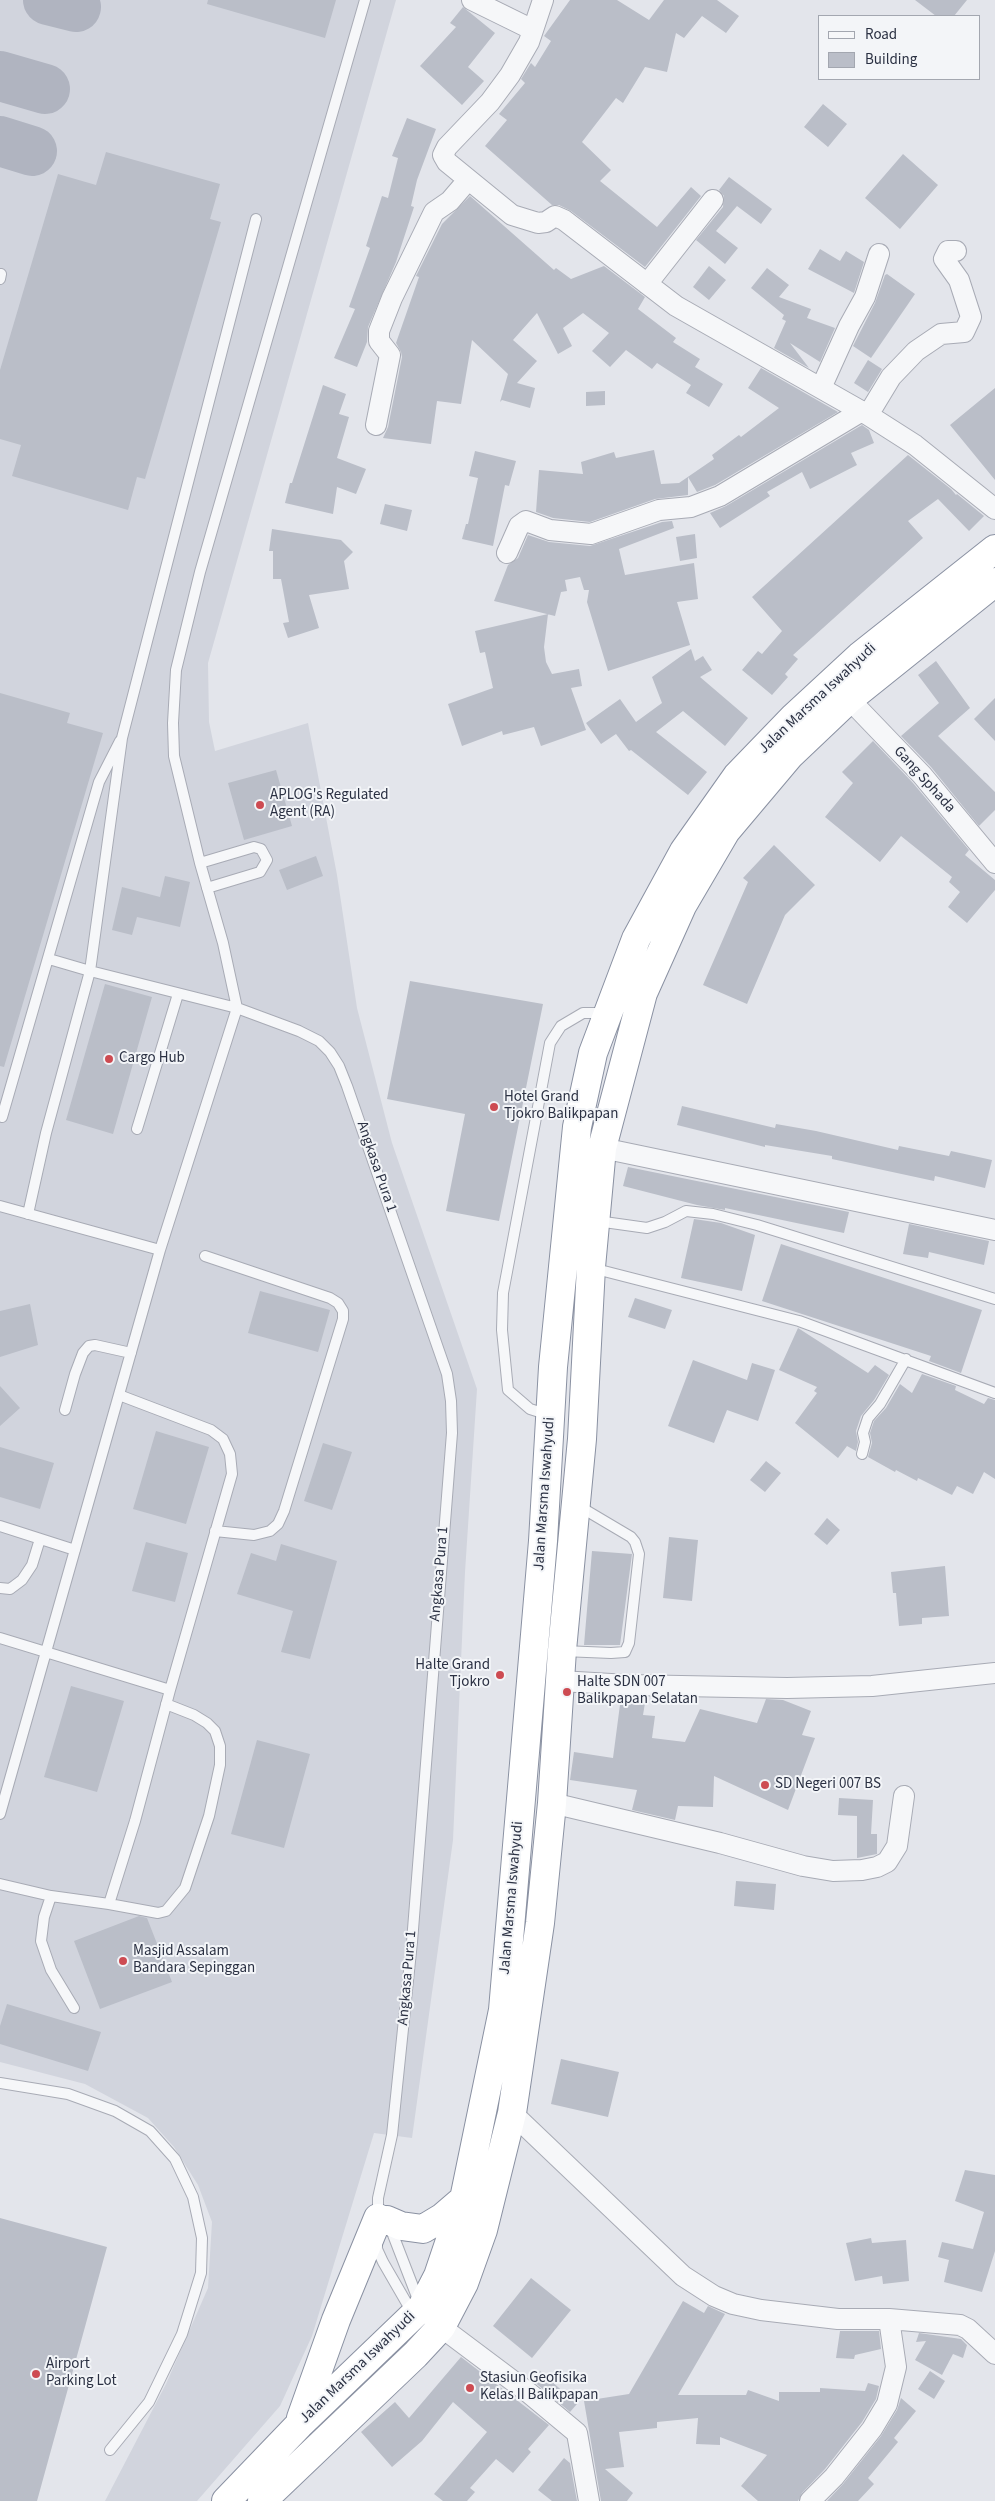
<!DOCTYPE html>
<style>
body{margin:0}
#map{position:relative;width:995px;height:2501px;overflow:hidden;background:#e3e5eb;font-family:"Source Sans 3",sans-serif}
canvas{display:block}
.legend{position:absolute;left:818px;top:15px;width:162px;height:65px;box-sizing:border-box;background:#f3f5f8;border:1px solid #a3a7b0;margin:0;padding:6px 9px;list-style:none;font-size:15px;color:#2b3143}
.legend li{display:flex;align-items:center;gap:10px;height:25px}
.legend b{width:25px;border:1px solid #a3a7b0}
</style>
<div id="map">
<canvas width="995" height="2501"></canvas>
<ul class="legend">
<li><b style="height:6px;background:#f6f7f9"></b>Road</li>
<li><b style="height:14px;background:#babec8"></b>Building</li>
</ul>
</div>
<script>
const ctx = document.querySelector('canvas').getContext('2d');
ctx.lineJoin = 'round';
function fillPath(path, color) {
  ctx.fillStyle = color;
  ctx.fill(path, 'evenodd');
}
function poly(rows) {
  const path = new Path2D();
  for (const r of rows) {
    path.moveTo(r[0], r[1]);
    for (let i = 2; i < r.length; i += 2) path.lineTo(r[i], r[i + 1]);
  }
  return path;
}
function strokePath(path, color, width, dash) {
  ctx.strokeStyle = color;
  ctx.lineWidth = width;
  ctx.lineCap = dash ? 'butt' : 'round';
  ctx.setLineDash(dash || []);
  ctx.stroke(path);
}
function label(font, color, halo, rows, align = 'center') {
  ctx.font = font + ' "Source Sans 3",sans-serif';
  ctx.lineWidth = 4;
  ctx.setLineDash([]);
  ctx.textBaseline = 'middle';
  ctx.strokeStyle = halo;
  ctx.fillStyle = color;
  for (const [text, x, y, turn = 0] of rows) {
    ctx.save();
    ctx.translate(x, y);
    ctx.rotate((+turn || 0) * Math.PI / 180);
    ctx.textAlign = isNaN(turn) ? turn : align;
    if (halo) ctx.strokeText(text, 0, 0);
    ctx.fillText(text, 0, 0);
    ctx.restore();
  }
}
const built = poly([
 [0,0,396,0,208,663,209,722,215,751,308,723,337,875,357,1008,392,1143,477,1389,465,1572,453,1840,412,2138,374,2133,312,2336,280,2406,197,2501,105,2501,166,2384,208,2288,212,2222,198,2185,174,2147,148,2118,85,2084,0,2062]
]);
const taxiway = poly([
 [48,0,76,7],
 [0,76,45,89],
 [0,141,32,151]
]);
const building = poly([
 [208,0,336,0,325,38,207,4],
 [570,0,617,0,649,20,664,0,717,0,739,16,726,33,702,16,684,38,676,33,667,72,645,67,623,103,616,98,582,142,611,170,600,181,657,227,691,187,701,196,645,267,571,211,559,205,552,205,485,146,507,120,499,114,525,83,521,79,531,63,535,67,551,41,544,36],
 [915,0,967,0,954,16,936,16],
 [463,7,495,33,468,67,484,81,462,105,420,66,456,27,450,23],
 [823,104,847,124,828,147,804,127],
 [407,118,436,129,417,180,411,206,414,207,396,262,368,327,367,342,357,367,334,358,355,309,349,307,370,248,366,246,382,196,388,198,398,158,392,156],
 [106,152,220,184,210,219,221,222,145,479,137,477,128,510,12,476,21,445,0,439,0,370,58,174,96,185],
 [903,154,938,185,900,229,865,198],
 [729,177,772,209,761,224,737,206,716,231,738,248,725,264,696,240,723,207,724,196,719,190],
 [470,196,554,270,556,268,571,279,604,266,645,297,638,309,676,338,673,342,700,359,695,367,723,384,709,407,686,393,691,385,657,363,652,369,626,350,610,367,592,351,609,333,583,313,563,328,572,346,558,354,537,313,513,340,537,361,517,383,535,388,530,408,502,400,500,402,508,374,472,340,461,404,437,401,431,444,383,438,388,427,402,357,401,352,396,343,419,277,416,276,442,224],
 [820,249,840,261,846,251,864,262,854,293,808,269],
 [709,266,726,280,709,300,693,287],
 [767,268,789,285,779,297,811,309,807,318,835,328,820,362,790,343,809,368,774,348,786,321,782,319,784,315,751,288],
 [887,274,915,294,871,358,853,346,875,303,885,275],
 [868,360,882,369,868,392,854,383],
 [761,368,838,412,715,485,697,492,688,477,688,495,655,499,590,522,553,518,536,512,539,470,583,474,581,462,614,452,616,458,654,450,661,484,679,483,714,459,712,455,739,435,741,437,779,408,748,388],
 [323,385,346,394,339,414,349,417,337,458,366,469,356,494,337,487,333,514,285,503,290,483,292,483],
 [995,388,995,480,950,425],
 [605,391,605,405,586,406,586,392],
 [862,425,869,430,874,443,851,453,857,465,810,489,802,472,767,492,770,496,720,528,710,513,726,506],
 [475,451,516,461,509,486,505,485,493,546,462,539,466,524,468,524,478,478,469,476],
 [908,455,951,489,956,495,957,494,984,516,969,531,938,499,908,521,923,538,793,655,798,659,785,674,788,677,772,695,742,670,758,651,762,654,782,631,752,597],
 [385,504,412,510,407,531,380,524],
 [672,521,674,528,619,549,625,575,694,563,698,599,677,602,690,645,608,671,587,602,589,590,584,590,580,577,565,580,567,591,561,592,555,616,494,601,508,565,518,558,528,535,549,542,590,546,662,522],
 [272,529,341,540,353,552,344,561,349,589,309,595,319,628,288,638,283,623,289,622,281,579,273,579,273,551,269,551],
 [695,534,697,558,680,561,676,537],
 [548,614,544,647,546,662,552,674,579,669,582,686,571,688,586,730,541,746,534,727,503,735,502,731,462,746,448,704,493,688,485,652,480,653,475,631],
 [691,649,695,661,703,656,712,670,700,677,748,718,725,746,683,711,656,732,707,772,688,795,631,750,629,751,616,734,601,744,586,723,620,699,636,722,662,703,652,677],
 [936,661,970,708,938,736,995,792,995,810,979,826,931,767,901,736,939,703,918,675],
 [0,693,70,713,67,723,103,733,4,1067,0,1066],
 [995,698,995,741,974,719],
 [873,741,913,783,969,850,965,855,995,880,995,890,967,923,948,907,960,892,949,882,952,877,901,836,880,862,825,817,853,783,842,772],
 [276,770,292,826,244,840,228,783],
 [774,845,815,885,785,915,747,1004,703,985,748,882,743,878],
 [316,856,323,876,287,890,279,870],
 [165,876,190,882,180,927,137,917,132,935,112,930,122,887,160,897],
 [410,981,543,1004,499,1221,446,1211,465,1114,387,1099],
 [105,984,152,997,113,1134,66,1120],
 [682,1106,775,1128,776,1124,816,1131,898,1150,899,1146,949,1156,951,1151,992,1160,985,1188,935,1176,934,1181,832,1159,832,1156,765,1145,765,1147,677,1125],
 [628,1167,849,1212,844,1233,725,1208,725,1210,697,1205,623,1186],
 [694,1219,721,1223,755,1235,742,1291,681,1278],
 [909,1224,989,1241,984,1265,929,1252,928,1258,903,1254],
 [781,1244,982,1310,961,1373,929,1361,931,1356,762,1301],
 [260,1291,330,1310,318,1352,248,1333],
 [635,1298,672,1310,665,1329,628,1317],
 [30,1304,38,1345,0,1357,0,1311],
 [798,1328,868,1373,875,1365,889,1375,874,1400,861,1416,856,1431,858,1442,856,1451,847,1446,838,1458,795,1423,817,1393,814,1391,817,1387,779,1370],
 [693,1360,747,1380,752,1363,775,1370,758,1421,727,1410,714,1443,668,1426],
 [922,1374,956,1386,955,1390,984,1404,988,1398,995,1400,995,1479,984,1472,973,1494,957,1486,952,1495,918,1478,917,1481,896,1470,895,1472,868,1457,872,1443,870,1433,874,1421,886,1408,900,1384,912,1393],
 [0,1386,20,1408,0,1426],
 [156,1431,209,1447,186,1524,133,1509],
 [323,1443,352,1452,332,1510,304,1501],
 [0,1447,54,1463,40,1509,0,1497],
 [766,1461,781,1473,765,1492,750,1480],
 [827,1518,840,1530,827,1545,814,1534],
 [669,1537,698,1540,692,1601,663,1598],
 [146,1542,188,1553,175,1602,132,1591],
 [281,1544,337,1561,310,1659,281,1652,293,1611,237,1594,251,1553,276,1561],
 [592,1551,632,1554,620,1645,584,1645],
 [945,1566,949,1616,922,1618,922,1624,899,1626,896,1593,893,1593,891,1572],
 [71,1686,124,1701,97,1792,44,1777],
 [621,1697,646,1697,643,1715,655,1716,652,1738,685,1742,700,1709,757,1723,766,1699,783,1700,811,1711,802,1735,815,1738,788,1810,714,1776,713,1807,678,1806,675,1820,632,1810,637,1790,570,1780,574,1752,613,1758],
 [257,1740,310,1754,284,1848,231,1834],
 [839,1798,873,1800,871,1834,877,1834,877,1854,857,1858,857,1816,838,1815],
 [736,1881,776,1884,774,1910,734,1906],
 [139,1916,147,1918,172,1982,100,2009,74,1941],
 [7,2004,101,2032,88,2071,0,2044,0,2026],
 [561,2059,619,2072,608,2117,551,2104],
 [965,2170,995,2175,995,2251,982,2292,944,2282,949,2260,938,2257,942,2242,973,2249,984,2212,955,2201],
 [0,2218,107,2247,37,2501,0,2501],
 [871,2238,872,2243,906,2240,909,2281,883,2284,882,2276,855,2281,846,2243],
 [531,2278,571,2310,532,2358,493,2326],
 [683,2301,704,2313,708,2306,725,2314,678,2395,746,2395,748,2390,779,2401,779,2392,820,2392,820,2388,865,2391,868,2383,879,2386,876,2399,862,2422,825,2469,802,2493,798,2501,758,2501,741,2486,767,2455,720,2437,720,2445,696,2444,698,2418,657,2422,657,2428,619,2432,624,2467,605,2469,633,2493,627,2501,601,2501,584,2401,629,2394],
 [840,2331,879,2331,881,2349,855,2355,854,2359,836,2358],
 [919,2333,961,2339,967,2345,963,2358,953,2354,942,2375,915,2360,926,2341,916,2342],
 [461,2357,549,2425,528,2449,531,2452,513,2473,496,2459,470,2488,475,2492,467,2501,443,2501,434,2494,487,2432,453,2402,422,2441,392,2467,361,2432,395,2402,409,2418],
 [540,2371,577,2404,570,2412,532,2380],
 [930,2371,945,2381,934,2399,918,2389],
 [901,2398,916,2411,894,2438,898,2442,868,2478,874,2484,858,2501,827,2501,843,2484,881,2436,897,2410],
 [564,2458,570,2463,577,2501,552,2501,538,2490]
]);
const service = poly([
 [256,219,122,738,90,971,237,1008,299,1031,319,1041,330,1052,339,1066,347,1086,447,1374,451,1401,452,1433,412,1942,392,2135,378,2198,378,2219],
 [0,279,1,274],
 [200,863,254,847,261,849,267,860,260,872,207,888],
 [2,1117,99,782,120,741],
 [137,1129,178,994],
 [0,1206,160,1250],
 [28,1214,46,1133,90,971,49,959],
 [597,1221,647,1228,665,1222,686,1211,713,1214,757,1225,995,1299],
 [205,1256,330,1298,338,1303,343,1311,343,1319,284,1511,278,1524,270,1531,254,1535,215,1531],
 [592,1268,799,1321,995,1393],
 [65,1410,75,1374,83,1353,89,1346,95,1345,131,1353],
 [549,1415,530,1409,508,1390,502,1330,503,1293,550,1043,561,1026,583,1013,606,1013],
 [862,1454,865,1442,863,1433,868,1418,880,1404,906,1359],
 [0,1526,75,1550],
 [0,1588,10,1589,22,1580,32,1565,40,1539],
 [0,1638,170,1690],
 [563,1651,611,1653,625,1652,629,1643,639,1554,635,1542,631,1537,577,1505],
 [0,1814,160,1250,237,1008,223,943,200,863,174,756,173,723,176,670,200,572,365,0],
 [0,1884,51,1896,109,1904,135,1821,170,1690,232,1474,230,1454,223,1439,211,1430,119,1395],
 [51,1896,44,1917,41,1941,51,1970,74,2008],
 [109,1904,158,1913,166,1911,185,1888,209,1816,220,1765,220,1746,215,1731,207,1723,194,1715,166,1704],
 [0,2083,68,2094,115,2111,150,2131,175,2159,193,2197,202,2238,201,2273,182,2334,149,2402,110,2450],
 [390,2227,419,2302],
 [377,2241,377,2249,383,2262,413,2314]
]);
const minor = poly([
 [472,0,533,30],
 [543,0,529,42,510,75,490,102,447,147,443,155,447,162,512,215,538,223,546,222,555,216,564,220,676,306,868,415,915,445,995,509],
 [647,284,713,200],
 [821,388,849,326,865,297,879,254],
 [868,415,891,377,916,351,941,334,964,332,971,317,959,280,944,259,948,251,956,251],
 [376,425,390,355,379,341,379,331,392,298,434,212,450,201,468,180],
 [507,553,519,526,526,521,550,530,591,534,659,510,691,507,720,496,862,411],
 [849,699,922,775,995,863],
 [602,1148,995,1230],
 [560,1681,628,1685,787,1688,872,1686,995,1673],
 [552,1803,720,1843,803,1866,833,1871,862,1870,877,1867,887,1862,897,1846,904,1796],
 [512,2113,683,2276,714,2296,733,2304,761,2310,838,2319,889,2319,896,2367,887,2404,872,2429,834,2477,810,2501],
 [432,2317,441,2327,529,2393,577,2433,589,2501],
 [889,2319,960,2325,968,2329,995,2354]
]);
const trunk = poly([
 [387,2220,401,2226,423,2229,443,2217,464,2199],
 [301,2418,336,2320,378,2218],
 [226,2501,299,2425,422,2307,438,2276,464,2199,503,2010,543,1541,553,1367,577,1127,593,1053,636,939,684,851,737,776,794,717,860,656,995,549],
 [262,2501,415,2355,441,2327,464,2283,483,2230,512,2113,540,1923,552,1803,562,1650,582,1439,591,1267,602,1148,643,993,682,906,726,831,790,755,849,699,995,582]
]);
const markers = [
 [260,805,5,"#cd4b52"],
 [109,1059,5,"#cd4b52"],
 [494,1107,5,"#cd4b52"],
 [500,1675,5,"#cd4b52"],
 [567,1692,5,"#cd4b52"],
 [765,1785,5,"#cd4b52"],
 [123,1961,5,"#cd4b52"],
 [36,2374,5,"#cd4b52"],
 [470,2388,5,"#cd4b52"]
];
const streetNames = [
 ["Jalan Marsma Iswahyudi",818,699,-43],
 ["Gang Sphada",924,780,48],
 ["Angkasa Pura 1",376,1167,71],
 ["Jalan Marsma Iswahyudi",545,1494,-86],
 ["Angkasa Pura 1",440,1574,-85],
 ["Jalan Marsma Iswahyudi",512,1898,-85],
 ["Angkasa Pura 1",408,1978,-85],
 ["Jalan Marsma Iswahyudi",358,2368,-44]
];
const poiNames = [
 ["APLOG's Regulated",270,796],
 ["Agent (RA)",270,813],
 ["Cargo Hub",119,1059],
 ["Hotel Grand",504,1098],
 ["Tjokro Balikpapan",504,1115],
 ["Halte Grand",490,1666,"right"],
 ["Tjokro",490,1683,"right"],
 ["Halte SDN 007",577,1683],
 ["Balikpapan Selatan",577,1700],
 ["SD Negeri 007 BS",775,1785],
 ["Masjid Assalam",133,1952],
 ["Bandara Sepinggan",133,1969],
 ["Airport",46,2365],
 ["Parking Lot",46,2382],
 ["Stasiun Geofisika",480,2379],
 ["Kelas II Balikpapan",480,2396]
];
fillPath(built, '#d1d4dd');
strokePath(taxiway, '#b0b4c0', 50);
fillPath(building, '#babec8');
strokePath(service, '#a8abb5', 12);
strokePath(minor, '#a8abb5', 22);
strokePath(trunk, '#8a91a2', 30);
strokePath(service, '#f6f7f9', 10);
strokePath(minor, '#f6f7f9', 20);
strokePath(trunk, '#fff', 28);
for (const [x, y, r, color] of markers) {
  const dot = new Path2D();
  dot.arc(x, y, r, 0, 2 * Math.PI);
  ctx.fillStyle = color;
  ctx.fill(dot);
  strokePath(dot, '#f3f5f8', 2);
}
label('15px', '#2b3143', '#f3f5f8', streetNames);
label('15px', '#2b3143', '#f3f5f8', poiNames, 'left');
</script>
